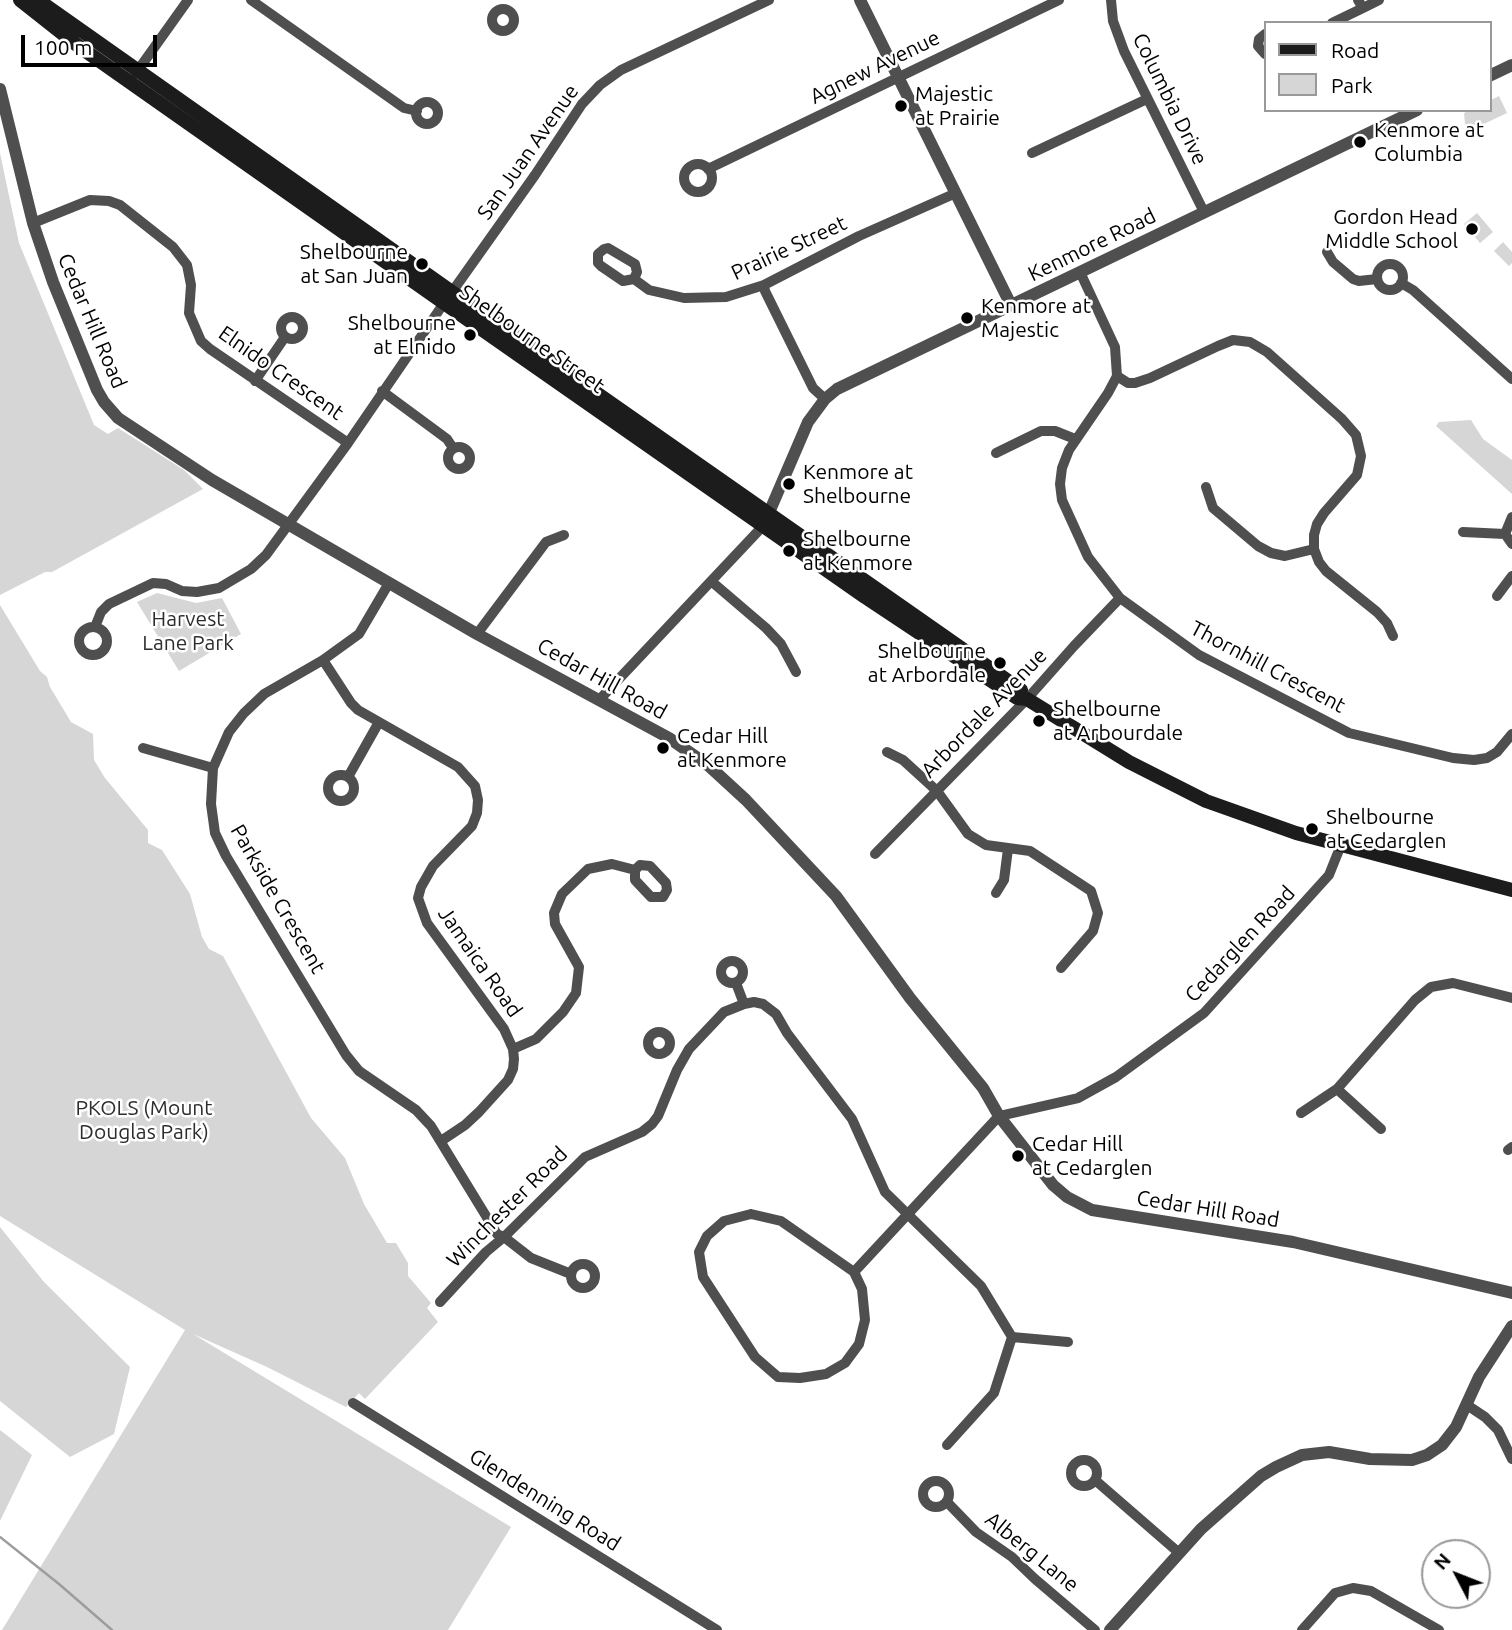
<!DOCTYPE html>
<style>
body{margin:0}
#map{position:relative;width:1512px;height:1630px;overflow:hidden;background:#fff;font-family:Ubuntu,sans-serif}
canvas{display:block}
.legend{position:absolute;left:1264px;top:21px;width:228px;height:91px;box-sizing:border-box;background:#fff;border:2px solid #999;margin:0;padding:9px 12px;list-style:none;font-size:21px;color:#000}
.legend li{display:flex;align-items:center;gap:14px;height:35px}
.legend b{width:35px;border:2px solid #999}
.north{position:absolute;left:1421px;top:1539px;width:70px;height:70px;box-sizing:border-box;background:#fff;border:2px solid #999;border-radius:50%;rotate:312deg;font-size:19px;font-weight:700;line-height:28px;text-align:center;color:#000}
.north::after{content:'';display:block;margin:auto;width:24px;height:32px;background:#000;clip-path:polygon(50% 0,100% 100%,50% 72%,0 100%)}
.scale{position:absolute;left:21px;top:35px;width:136px;height:32px;box-sizing:border-box;border:4px solid #000;border-top:0;padding-left:9px;font-size:21px;line-height:24px;white-space:nowrap;color:#000;-webkit-text-stroke:5px #fff;paint-order:stroke}
</style>
<div id="map">
<canvas width="1512" height="1630"></canvas>
<ul class="legend">
<li><b style="height:9px;background:#1c1c1c"></b>Road</li>
<li><b style="height:19px;background:#d6d6d6"></b>Park</li>
</ul>
<div class="north">N</div>
<div class="scale">100 m</div>
</div>
<script>
const ctx = document.querySelector('canvas').getContext('2d');
ctx.lineJoin = 'round';
function fillPath(path, color) {
  ctx.fillStyle = color;
  ctx.fill(path, 'evenodd');
}
function poly(rows) {
  const path = new Path2D();
  for (const r of rows) {
    if (r.length === 3) {
      path.moveTo(r[0] + r[2], r[1]);
      path.arc(r[0], r[1], r[2], 0, 2 * Math.PI);
      continue;
    }
    path.moveTo(r[0], r[1]);
    for (let i = 2; i < r.length; i += 2) path.lineTo(r[i], r[i + 1]);
  }
  return path;
}
function strokePath(path, color, width, dash) {
  ctx.strokeStyle = color;
  ctx.lineWidth = width;
  ctx.lineCap = dash ? 'butt' : 'round';
  ctx.setLineDash(dash || []);
  ctx.stroke(path);
}
function label(font, color, halo, rows, align = 'center') {
  ctx.font = font + ' Ubuntu,sans-serif';
  ctx.lineWidth = 5;
  ctx.setLineDash([]);
  ctx.textBaseline = 'middle';
  ctx.strokeStyle = halo;
  ctx.fillStyle = color;
  for (const [text, x, y, turn = 0] of rows) {
    ctx.save();
    ctx.translate(x, y);
    ctx.rotate((+turn || 0) * Math.PI / 180);
    ctx.textAlign = isNaN(turn) ? turn : align;
    if (halo) ctx.strokeText(text, 0, 0);
    ctx.fillText(text, 0, 0);
    ctx.restore();
  }
}
const green = poly([
 [1499,96,1507,113,1473,129,1465,124,1464,113,1470,110,1489,110,1489,101],
 [0,153,19,243,94,425,108,434,118,428,184,470,203,489,52,572,45,572,0,595],
 [1477,213,1493,232,1480,243,1464,224],
 [1503,242,1512,252,1512,263,1509,266,1494,251],
 [1471,420,1483,439,1512,460,1512,494,1436,426,1439,422],
 [157,593,196,603,222,598,241,634,179,671,137,602],
 [0,605,40,671,47,677,50,687,71,722,93,734,94,760,105,778,148,830,148,843,162,850,190,894,202,937,209,949,223,956,311,1118,345,1158,364,1204,387,1243,396,1243,408,1263,408,1276,431,1303,427,1308,438,1322,365,1399,359,1393,346,1407,267,1367,193,1334,511,1527,448,1630,2,1630,185,1330,0,1216],
 [0,1227,44,1282,130,1367,114,1434,70,1457,0,1401],
 [0,1430,32,1455,0,1521]
]);
const stream = poly([
 [0,1537,59,1584,112,1630]
]);
const minor = poly([
 [251,0,404,108,417,111],
 [1111,0,1113,21,1124,51,1204,212],
 [1358,0,1363,8,1379,0],
 [503,20,11],
 [1332,23,1363,8],
 [1265,34,1259,39,1258,46,1265,54],
 [136,73,188,0],
 [427,113,11],
 [1032,153,1147,99],
 [698,178,14],
 [708,169,1059,0],
 [33,223,90,200,109,201,120,205,173,247,187,265,191,285,189,313,201,341,210,349,348,443],
 [608,248,635,264,637,272,634,279,623,281,601,266,598,263,598,254,604,249,608,248],
 [1327,252,1333,262,1353,279,1359,281,1377,279],
 [1390,277,13],
 [1080,272,1115,347,1117,376,1108,393,1069,450,1062,468,1060,484,1062,500,1088,557,1120,598,1199,655,1349,733,1453,758,1474,760,1487,758,1497,752,1512,734],
 [634,279,649,290,684,298,726,297,764,285,859,236,956,193],
 [1401,283,1413,290,1512,379],
 [764,285,765,291,813,388,825,399],
 [452,292,535,175,582,104,600,85,621,70,769,0],
 [292,328,11],
 [1117,376,1128,383,1135,383,1150,378,1218,346,1233,340,1250,342,1267,352,1342,419,1356,435,1361,456,1357,475,1324,513,1317,524,1314,535,1314,549,1319,562,1326,571,1377,612,1387,623,1393,636],
 [255,381,285,337],
 [382,391,447,439,453,448],
 [459,458,11],
 [996,453,1041,431,1055,431,1075,439],
 [1206,487,1213,508,1258,546,1271,553,1285,556,1314,549],
 [1512,517,1505,534,1512,544],
 [1463,532,1505,534],
 [711,581,766,628,781,644,796,672],
 [389,583,359,634,323,660,264,694,244,713,229,732,213,768,211,804,215,833,226,856,346,1055,359,1071,416,1110,431,1126,497,1234,504,1237,531,1258,571,1274],
 [1497,596,1512,576],
 [95,627,101,612,109,604,153,583,166,584,182,591,197,592,219,588,251,569,266,555,348,443,444,303],
 [93,641,14],
 [477,634,546,542,564,535],
 [323,660,351,703,358,710,458,767,475,786,478,800,477,813,472,826,433,866,421,887,418,898,427,923,504,1029,513,1049,514,1059,513,1069,508,1080,479,1112,465,1125,441,1141],
 [600,699,763,526],
 [143,748,213,768],
 [887,752,903,760,937,791,968,834,986,845,1030,851,1091,891,1098,913,1093,931,1061,968],
 [341,788,13],
 [348,777,379,722],
 [875,854,1027,699,1074,646,1120,598],
 [640,865,650,866,666,883,667,890,663,897,651,897,635,880,635,870,640,865],
 [996,893,1004,880,1008,849],
 [732,972,11],
 [736,983,744,1004],
 [659,1043,11],
 [513,1049,536,1039,563,1012,576,993,579,967,555,924,554,913,562,894,588,869,612,864,635,870],
 [1337,1089,1381,1129],
 [1301,1113,1337,1089,1415,1000,1431,987,1453,983,1512,998],
 [1508,1150,1512,1147],
 [751,1214,781,1221,854,1272,862,1289,865,1320,859,1344,845,1363,826,1374,800,1378,778,1377,755,1357,703,1277,699,1252,707,1236,724,1221,751,1214],
 [583,1276,12],
 [854,1272,999,1116,1078,1098,1116,1077,1204,1013,1329,875,1341,845],
 [440,1302,486,1252,504,1237,585,1157,642,1132,652,1124,658,1116,677,1070,689,1049,724,1012,744,1004,754,1002,763,1004,776,1014,787,1033,852,1119,885,1192,981,1286,1012,1337,994,1393,947,1445],
 [1012,1337,1068,1342],
 [353,1403,717,1630],
 [1467,1405,1485,1417,1498,1430,1512,1459],
 [1084,1473,13],
 [1095,1480,1178,1552],
 [936,1494,13],
 [947,1502,976,1532,1012,1557,1035,1579,1095,1630],
 [1302,1630,1335,1593,1353,1588,1371,1591,1439,1630]
]);
const tertiary = poly([
 [860,0,1011,305],
 [1489,76,1512,65],
 [0,89,33,223,53,282,97,390,104,402,118,418,212,480,477,634,669,738,709,766,746,800,836,896,910,998,983,1088,999,1116,1053,1185,1067,1197,1092,1210,1293,1242,1512,1293],
 [765,522,808,422,825,399,837,389,1417,110],
 [1110,1630,1201,1529,1261,1476,1276,1467,1302,1455,1329,1452,1370,1459,1412,1460,1427,1455,1442,1445,1456,1427,1479,1377,1512,1326]
]);
const secondary = poly([
 [20,0,77,45,444,303,865,597,1017,698,1027,699,1129,762,1206,801,1296,833,1512,890],
 [38,0,452,292,1021,690]
]);
const markers = [
 [901,106,7,"#000"],
 [1360,142,7,"#000"],
 [1472,229,7,"#000"],
 [422,264,7,"#000"],
 [967,318,7,"#000"],
 [470,335,7,"#000"],
 [789,484,7,"#000"],
 [789,551,7,"#000"],
 [1000,663,7,"#000"],
 [1039,721,7,"#000"],
 [663,748,7,"#000"],
 [1312,829,7,"#000"],
 [1018,1156,7,"#000"]
];
const streetNames = [
 ["Agnew Avenue",875,67,-26],
 ["Columbia Drive",1170,99,64],
 ["San Juan Avenue",528,152,-55],
 ["Kenmore Road",1092,245,-26],
 ["Prairie Street",789,248,-25],
 ["Cedar Hill Road",92,321,67],
 ["Shelbourne Street",532,339,35],
 ["Elnido Crescent",281,373,35],
 ["Thornhill Crescent",1268,667,28],
 ["Cedar Hill Road",602,679,29],
 ["Arbordale Avenue",984,713,-46],
 ["Parkside Crescent",278,899,60],
 ["Cedarglen Road",1240,944,-47],
 ["Jamaica Road",480,962,55],
 ["Winchester Road",507,1207,-45],
 ["Cedar Hill Road",1208,1209,9],
 ["Glendenning Road",545,1500,32],
 ["Alberg Lane",1032,1552,39]
];
const poiNames = [
 ["Majestic",915,94],
 ["at Prairie",915,118],
 ["Kenmore at",1374,130],
 ["Columbia",1374,154],
 ["Gordon Head",1458,217,"right"],
 ["Middle School",1458,241,"right"],
 ["Shelbourne",408,252,"right"],
 ["at San Juan",408,276,"right"],
 ["Kenmore at",981,306],
 ["Majestic",981,330],
 ["Shelbourne",456,323,"right"],
 ["at Elnido",456,347,"right"],
 ["Kenmore at",803,472],
 ["Shelbourne",803,496],
 ["Shelbourne",803,539],
 ["at Kenmore",803,563],
 ["Shelbourne",986,651,"right"],
 ["at Arbordale",986,675,"right"],
 ["Shelbourne",1053,709],
 ["at Arbourdale",1053,733],
 ["Cedar Hill",677,736],
 ["at Kenmore",677,760],
 ["Shelbourne",1326,817],
 ["at Cedarglen",1326,841],
 ["Cedar Hill",1032,1144],
 ["at Cedarglen",1032,1168]
];
const parkNames = [
 ["Harvest",188,619],
 ["Lane Park",188,643],
 ["PKOLS (Mount",144,1108],
 ["Douglas Park)",144,1132]
];
fillPath(green, '#d6d6d6');
strokePath(stream, '#9d9d9d', 2.5);
strokePath(minor, '#4f4f4f', 10);
strokePath(tertiary, '#4f4f4f', 12);
strokePath(secondary, '#1c1c1c', 14);
for (const [x, y, r, color] of markers) {
  const dot = new Path2D();
  dot.arc(x, y, r, 0, 2 * Math.PI);
  ctx.fillStyle = color;
  ctx.fill(dot);
  strokePath(dot, '#fff', 2.5);
}
label('21px', '#000', '#fff', streetNames);
label('21px', '#000', '#fff', poiNames, 'left');
label('21px', '#2d2d2d', '#fff', parkNames);
</script>
